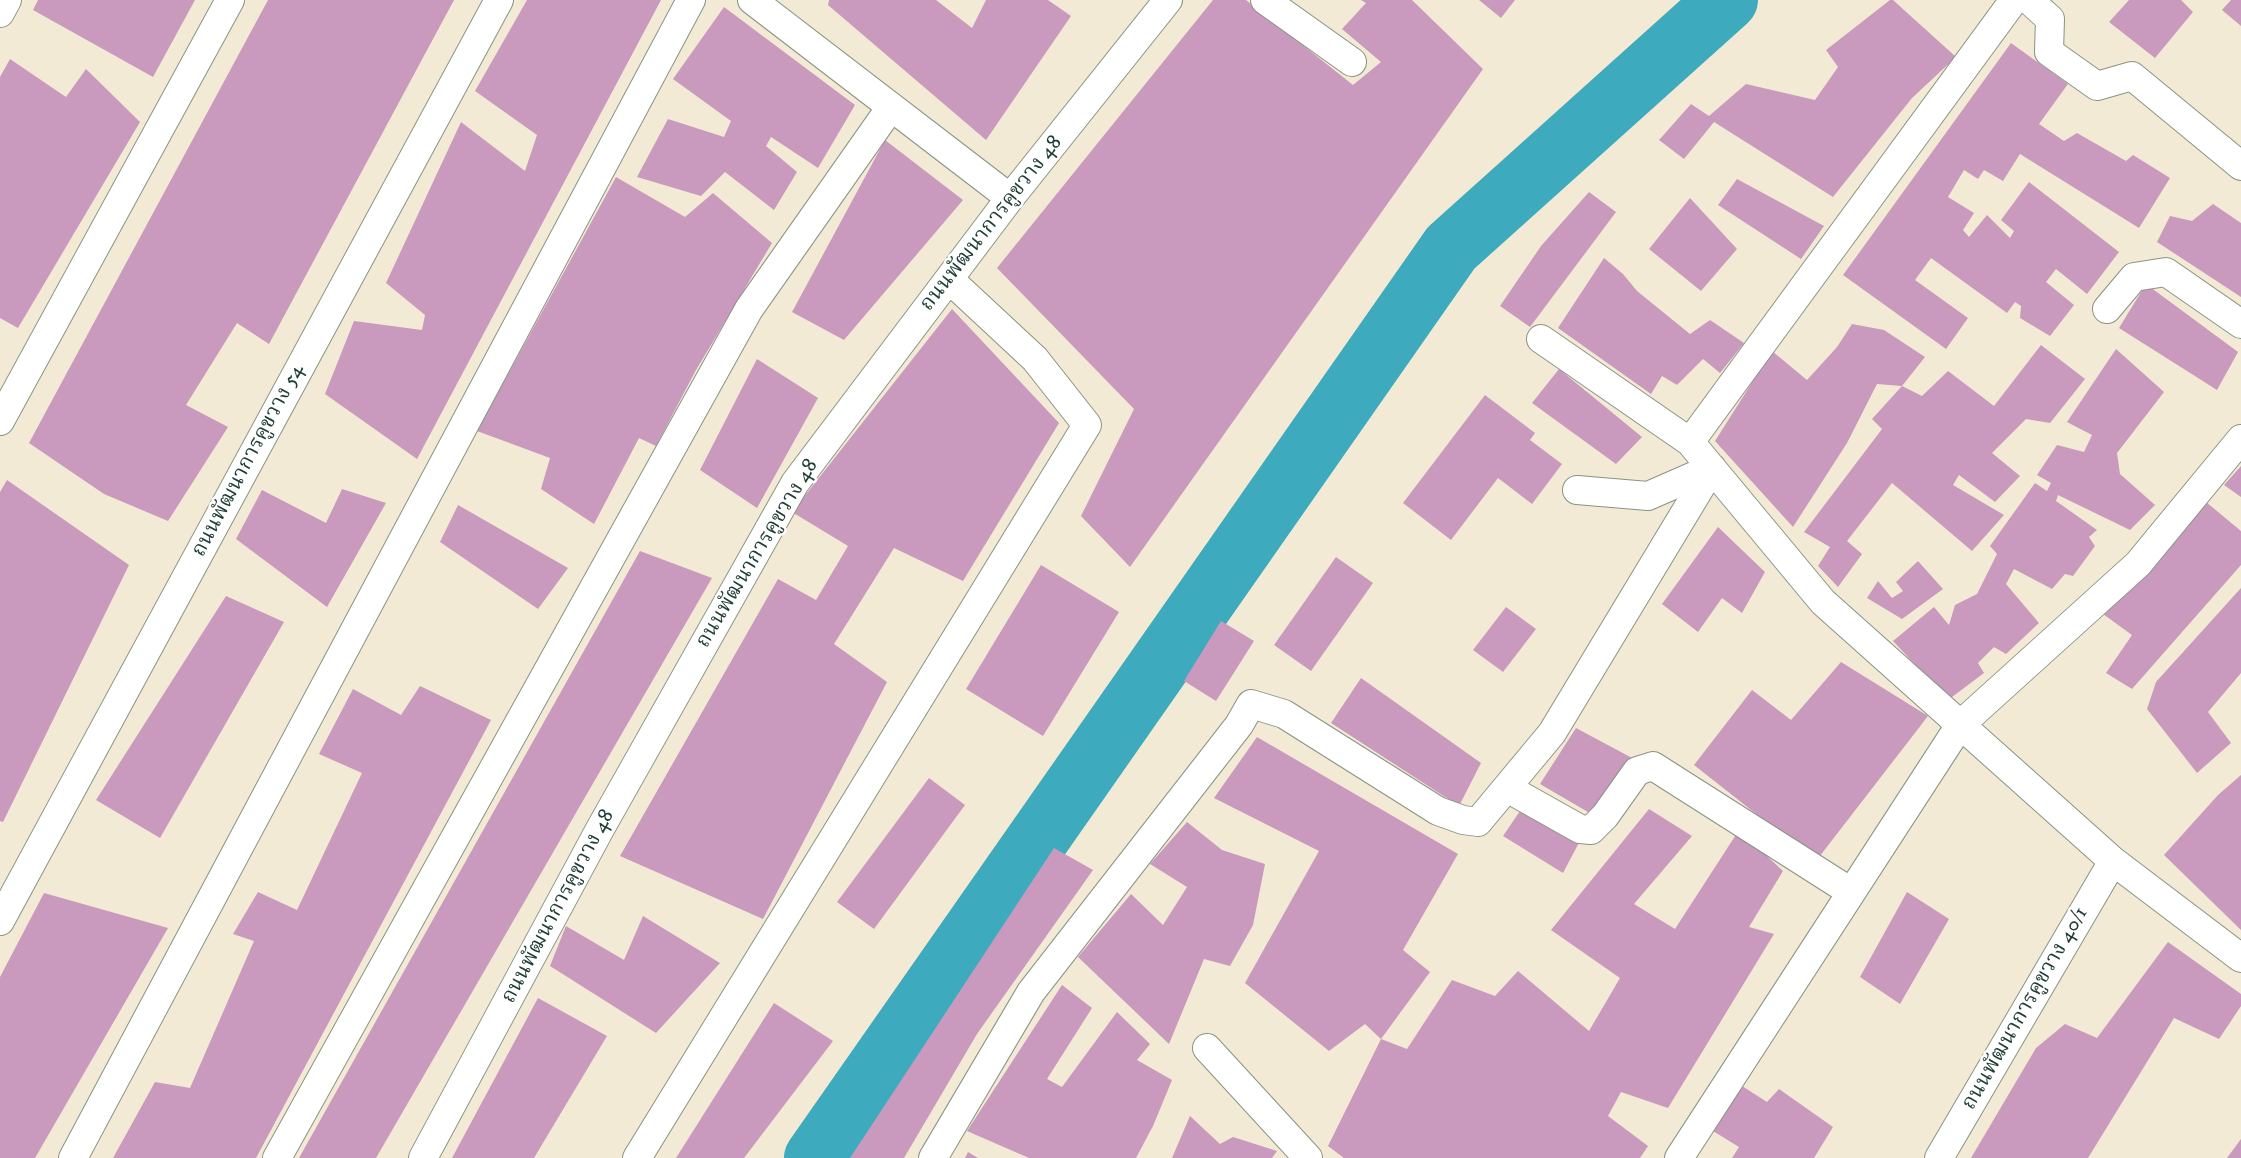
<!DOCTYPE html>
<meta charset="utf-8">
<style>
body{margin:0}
canvas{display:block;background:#f2ead4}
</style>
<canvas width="2241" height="1158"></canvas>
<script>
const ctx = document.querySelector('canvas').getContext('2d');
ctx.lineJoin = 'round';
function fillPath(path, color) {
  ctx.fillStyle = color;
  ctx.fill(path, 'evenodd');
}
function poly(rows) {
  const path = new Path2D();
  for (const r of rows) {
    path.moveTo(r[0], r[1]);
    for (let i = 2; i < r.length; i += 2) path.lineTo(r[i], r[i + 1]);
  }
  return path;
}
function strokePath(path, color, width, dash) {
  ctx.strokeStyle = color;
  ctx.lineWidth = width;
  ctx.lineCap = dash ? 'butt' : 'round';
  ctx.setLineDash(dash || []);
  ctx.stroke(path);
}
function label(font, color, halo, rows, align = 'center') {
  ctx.font = font + ' "IM FELL DW Pica","Noto Serif Thai",serif';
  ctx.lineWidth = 5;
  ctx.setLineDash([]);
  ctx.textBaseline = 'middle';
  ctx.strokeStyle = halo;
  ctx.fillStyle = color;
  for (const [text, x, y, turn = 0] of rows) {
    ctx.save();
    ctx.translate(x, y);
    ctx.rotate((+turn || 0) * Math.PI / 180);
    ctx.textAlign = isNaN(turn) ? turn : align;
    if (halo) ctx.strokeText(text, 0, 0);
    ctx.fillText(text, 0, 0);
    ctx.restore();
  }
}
const water = poly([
 [1682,0,1727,0,1451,248]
]);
const river = poly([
 [815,1158,1451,248,1727,0]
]);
const building = poly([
 [38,0,195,0,153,77,33,10],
 [268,0,454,0,269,344,237,323,186,405,228,427,168,521,104,494,29,443],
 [527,0,661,0,417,459,325,394,354,321,422,330,425,315,386,283,461,122,525,171,537,135,475,91],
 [829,0,936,0,972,28,986,0,1048,0,1071,16,986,140,828,5],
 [1213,0,1246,0,1353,85,1381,62,1342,29,1366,3,1361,0,1412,0,1483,69,1130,567,1081,516,1134,409,997,268],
 [1479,0,1515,0,1501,18],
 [1890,0,1893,0,1956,57,1912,98,1833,197,1714,122,1684,159,1659,140,1691,104,1709,116,1746,84,1815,100,1838,67,1826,50],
 [2129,0,2181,0,2193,12,2155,58,2109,22],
 [2231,0,2241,0,2241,26,2222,10],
 [724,7,855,105,818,168,771,137,766,146,797,172,774,210,725,172,701,196,637,177,668,119,724,137,731,121,673,79],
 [2011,43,2068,84,2039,124,2064,141,2077,133,2126,161,2133,155,2170,178,2139,228,2020,154,2003,181,1984,170,1978,179,1964,170,1948,197,1974,213,1963,230,1969,237,1987,215,2010,238,2014,231,2001,220,2029,182,2119,252,2087,294,2056,269,2046,282,2074,305,2050,336,2020,318,2021,306,2015,302,2007,313,1931,258,1915,280,1968,318,1946,349,1843,275],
 [10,59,66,97,86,69,140,122,18,328,0,318,0,77],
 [885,140,963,200,844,340,792,312],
 [616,177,685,217,713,193,772,243,696,370,656,446,639,438,594,524,541,489,550,458,477,431],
 [1737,179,1824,226,1801,259,1718,205],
 [1589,192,1616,212,1530,327,1500,306,1541,246],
 [1690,198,1737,249,1701,291,1649,249],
 [2213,204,2241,223,2241,297,2157,242,2170,216,2192,221],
 [1604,258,1623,274,1637,291,1690,334,1710,320,1744,343,1720,373,1703,359,1677,385,1662,376,1651,394,1558,328],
 [2146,284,2238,352,2217,390,2119,328],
 [952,309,1059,423,963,581,894,548,834,644,887,682,763,919,620,856,778,579,816,600,848,546,792,512],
 [1852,324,1884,330,1925,357,1902,386,1922,396,1948,371,1994,406,2041,345,2085,379,2050,423,2026,419,1992,453,2020,476,1995,502,1959,475,1953,485,2004,515,1972,551,1892,483,1847,541,1862,554,1838,587,1818,566,1830,547,1804,532,1882,429,1872,419,1902,386,1877,384,1847,443,1793,527,1715,441,1772,351,1807,380,1837,347],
 [2116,349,2164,392,2117,453,2120,474,2155,505,2130,530,2058,495,2056,501,2097,530,2089,537,2095,546,2073,576,2065,574,2052,589,2014,569,2006,584,2039,623,2006,654,1994,647,1978,663,1984,673,1948,700,1893,641,1934,607,1949,625,1955,605,1977,594,1997,554,1990,546,2035,483,2047,491,2051,483,2037,475,2057,445,2084,452,2092,435,2067,422],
 [757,359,818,398,757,508,700,470],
 [1559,369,1642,437,1616,464,1532,403],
 [1485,395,1535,433,1530,440,1562,464,1532,504,1498,478,1451,540,1403,503],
 [2241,466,2241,497,2224,485],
 [7,480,129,565,3,822,0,821,0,492],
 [342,489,386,503,327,607,236,539,262,490,326,523],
 [2206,502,2241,531,2241,565,2132,689,2106,673,2132,635,2103,614],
 [458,505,568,568,538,609,440,542],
 [1718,527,1765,572,1742,613,1722,598,1698,632,1662,604],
 [640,551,712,578,376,1158,299,1158],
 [1336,557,1373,583,1311,671,1274,645],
 [1918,561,1943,589,1902,619,1867,598,1878,581,1892,598,1903,591,1896,582],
 [1041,565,1119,612,1043,736,966,689],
 [2241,588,2241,673,2208,712,2231,743,2197,773,2147,709,2156,682],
 [226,596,284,622,160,838,96,800],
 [1506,607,1536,629,1503,672,1473,650],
 [1221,621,1254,641,1216,701,1184,681],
 [1841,662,1928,716,1816,861,1694,765,1752,690,1791,720],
 [1361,678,1481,763,1459,806,1331,723],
 [420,686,491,720,256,1158,113,1158,155,1082,190,1088,254,941,233,934,258,892,297,910,362,773,319,754,353,689,401,715],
 [1576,728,1634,759,1600,819,1540,784],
 [1257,737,1458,854,1403,950,1430,972,1381,1039,1365,1024,1329,1051,1245,983,1319,851,1214,798],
 [2241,775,2241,930,2164,855,2218,795],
 [929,778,965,805,874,929,837,902],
 [1649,809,1692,836,1634,904,1675,929,1739,830,1783,871,1749,927,1774,934,1668,1108,1621,1092,1608,1116,1648,1146,1640,1158,1344,1158,1328,1146,1381,1039,1407,1049,1452,980,1495,996,1518,971,1589,1031,1620,978,1551,930],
 [1520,811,1583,835,1563,873,1503,836],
 [1187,822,1222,850,1265,864,1253,925,1230,966,1204,959,1169,1044,1078,957,1131,894,1163,925,1187,887,1150,864],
 [1054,848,1093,870,977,1034,904,1158,850,1158],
 [1907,892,1949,919,1900,1004,1860,977],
 [44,893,168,928,35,1158,0,1158,0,977],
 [643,916,720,963,656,1033,550,966,566,926,624,960],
 [2168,942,2241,994,2241,1006,2219,1039,2174,1018,2088,1158,1971,1158,2036,1048,2065,1024,2097,1038],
 [1062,985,1092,1008,1047,1079,1062,1087,1117,1012,1150,1044,1137,1060,1172,1080,1153,1126,1136,1158,1029,1158,967,1131],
 [538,998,607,1036,534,1158,452,1158],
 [774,1003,833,1041,744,1158,676,1158],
 [1742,1086,1767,1102,1779,1089,1833,1127,1814,1158,1732,1158,1739,1147,1713,1131],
 [1190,1116,1220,1144,1233,1137,1277,1151,1272,1158,1172,1158],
 [2241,1139,2241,1158,2227,1158],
 [968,1152,978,1158,965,1158]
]);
const minor = poly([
 [752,0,1010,198],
 [1265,0,1352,62],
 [2029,0,2050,19,2049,52,2097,86,2132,76,2241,166],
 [0,13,7,0],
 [2107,309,2134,277,2166,272,2241,324],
 [1541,339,1690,442,1823,602,2113,861,2241,958],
 [0,421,230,0],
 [1690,442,2014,0],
 [1577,490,1648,496,1712,468],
 [1507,788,1580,829,1591,830,1605,816,1637,771,1653,766,1851,892],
 [0,921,499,0],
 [1207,1048,1308,1158],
 [73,1158,691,0],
 [277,1158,749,309,891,107],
 [423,1158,600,829,795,483,1010,198,1168,0],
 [637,1158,1087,425,1035,359,949,279],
 [933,1158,1031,992,1239,725,1251,704,1284,714,1438,811,1463,820,1478,822,1552,733,1712,468],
 [1679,1158,1960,725,2138,564,2241,439],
 [1939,1158,2113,861]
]);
const streetNames = [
 ["ถนนพัฒนาการคูขวาง 48",992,224,-52],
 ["ถนนพัฒนาการคูขวาง 54",249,461,-62],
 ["ถนนพัฒนาการคูขวาง 48",758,554,-59],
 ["ถนนพัฒนาการคูขวาง 48",559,907,-62],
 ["ถนนพัฒนาการคูขวาง 40/1",2026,1009,-60]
];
fillPath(water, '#3eaabe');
strokePath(river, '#3eaabe', 62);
fillPath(building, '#c99abd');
strokePath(minor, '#889484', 30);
strokePath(minor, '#fff', 28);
label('21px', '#1f3d34', '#fff', streetNames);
</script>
